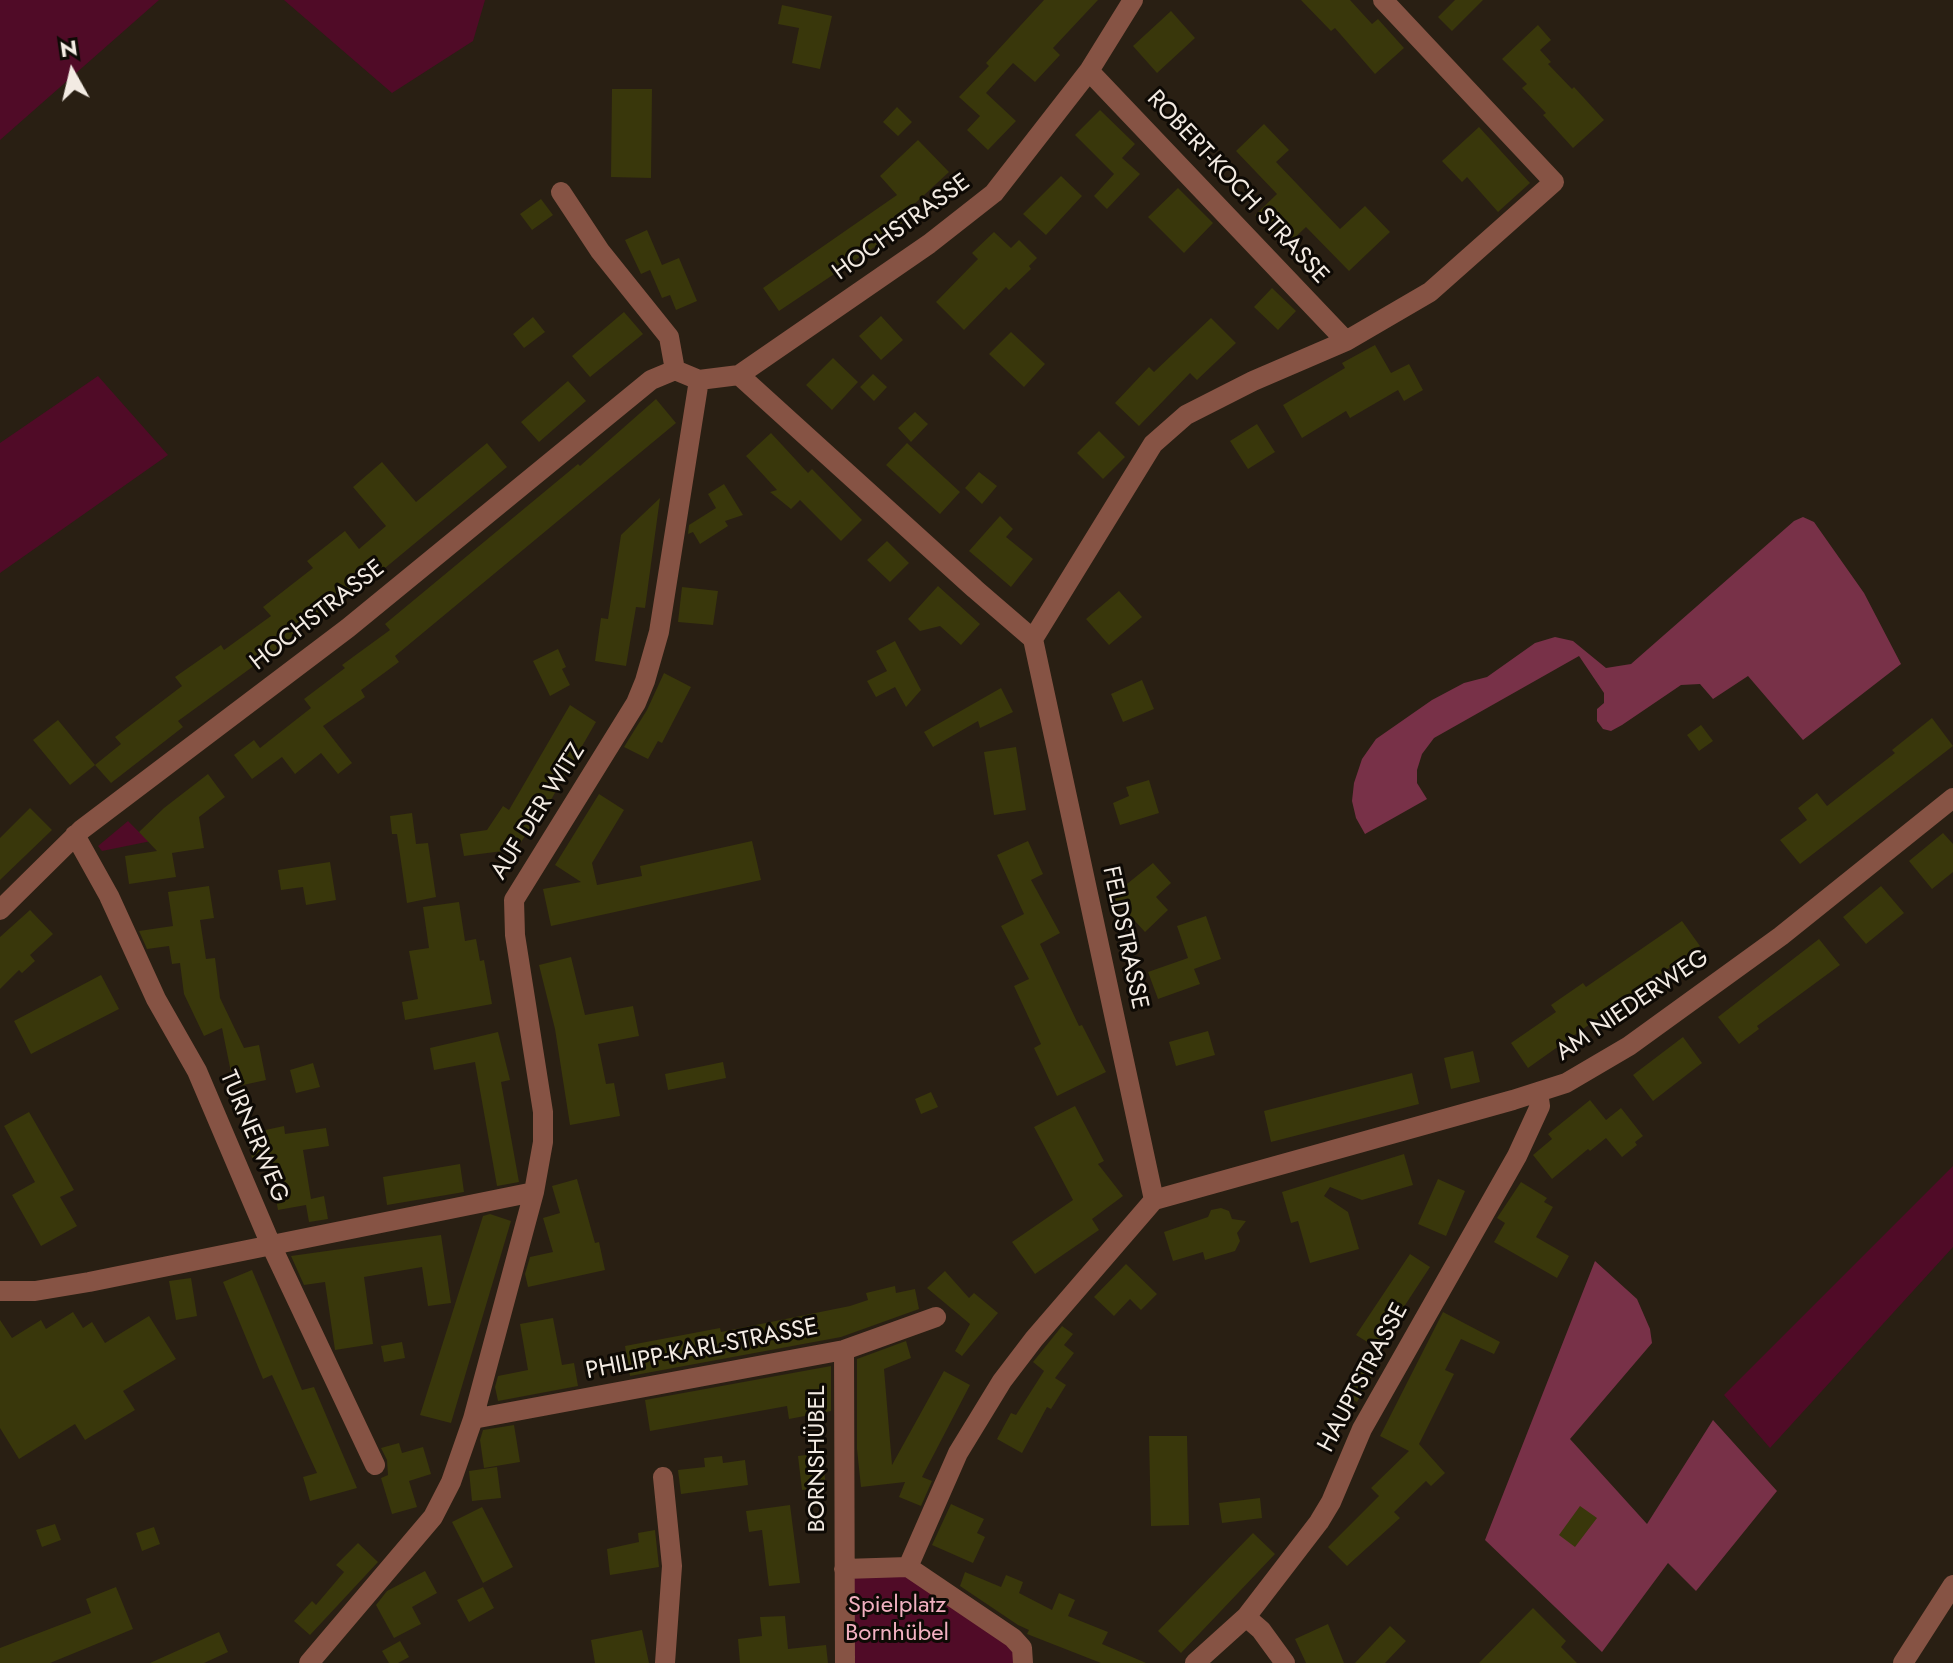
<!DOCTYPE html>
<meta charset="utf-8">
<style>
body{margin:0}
#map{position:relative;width:1953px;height:1663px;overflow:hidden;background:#291f13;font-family:Jost,sans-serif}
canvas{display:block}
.north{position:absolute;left:32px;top:32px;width:80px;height:80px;-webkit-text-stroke:6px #0e0a05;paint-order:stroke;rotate:352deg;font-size:22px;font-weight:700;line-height:32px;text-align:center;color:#f3ebe3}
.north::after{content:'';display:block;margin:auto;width:28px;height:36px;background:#f3ebe3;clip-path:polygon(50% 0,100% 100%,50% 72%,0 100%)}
</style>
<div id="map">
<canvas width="1953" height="1663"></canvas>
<div class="north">N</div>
</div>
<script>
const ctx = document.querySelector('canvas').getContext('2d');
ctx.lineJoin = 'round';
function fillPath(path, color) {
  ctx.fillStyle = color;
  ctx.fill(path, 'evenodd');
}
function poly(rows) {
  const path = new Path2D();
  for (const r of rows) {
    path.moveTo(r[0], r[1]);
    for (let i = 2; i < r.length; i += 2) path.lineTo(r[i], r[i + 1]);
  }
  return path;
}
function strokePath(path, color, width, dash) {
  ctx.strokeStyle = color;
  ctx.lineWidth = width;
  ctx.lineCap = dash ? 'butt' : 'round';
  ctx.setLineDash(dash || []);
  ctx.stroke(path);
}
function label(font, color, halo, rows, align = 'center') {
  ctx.font = font + ' Jost,sans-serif';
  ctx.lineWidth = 6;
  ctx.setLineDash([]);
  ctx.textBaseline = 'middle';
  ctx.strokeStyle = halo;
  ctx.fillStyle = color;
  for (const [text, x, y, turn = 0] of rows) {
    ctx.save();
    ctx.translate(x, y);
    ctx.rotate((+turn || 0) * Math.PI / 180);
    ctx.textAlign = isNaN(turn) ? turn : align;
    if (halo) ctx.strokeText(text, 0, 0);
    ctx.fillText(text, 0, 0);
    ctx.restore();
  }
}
const green = poly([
 [0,0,159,0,0,140],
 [284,0,485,0,473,41,392,93],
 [98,376,168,455,0,573,0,443],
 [128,821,141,834,161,839,102,851,98,846],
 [1953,1166,1953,1247,1770,1448,1724,1395],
 [906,1573,1017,1650,1016,1663,854,1663,852,1576]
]);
const forest = poly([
 [1803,517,1814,522,1864,593,1901,664,1803,740,1748,676,1713,699,1700,684,1681,685,1622,725,1611,731,1603,729,1597,721,1597,709,1604,703,1604,693,1579,656,1434,738,1422,754,1417,770,1417,783,1427,799,1365,834,1356,818,1352,801,1354,783,1362,759,1376,739,1432,700,1464,683,1487,677,1535,643,1555,637,1573,641,1606,668,1631,664,1794,521],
 [1595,1261,1637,1299,1650,1329,1652,1343,1570,1439,1647,1524,1713,1420,1777,1491,1696,1591,1668,1563,1602,1652,1485,1540]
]);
const building = poly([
 [1044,0,1098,0,1053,48,1060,55,1035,82,1013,63,986,93,1016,121,988,150,967,130,980,116,959,97,989,66,986,63],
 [1301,0,1350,0,1372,24,1378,19,1404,48,1375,74,1335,28,1331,31],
 [1455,0,1483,0,1452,31,1438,17],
 [782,5,832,16,820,69,792,63,799,28,778,24],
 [1171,11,1195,38,1157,73,1133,46],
 [1538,25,1551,40,1540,50,1551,62,1548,64,1572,89,1574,87,1604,120,1573,148,1543,115,1546,113,1522,88,1527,84,1502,59],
 [612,89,652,89,651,178,611,177],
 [897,107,912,122,898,136,883,122],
 [1100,110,1135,144,1122,158,1140,174,1107,209,1094,196,1114,174,1075,135],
 [1264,124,1289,150,1276,162,1340,229,1365,206,1390,232,1349,271,1306,227,1285,247,1255,215,1277,194,1236,151],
 [1479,127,1530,183,1498,212,1467,177,1462,182,1442,161],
 [918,140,949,172,910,208,913,212,892,232,894,234,779,311,763,288,897,195,880,176],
 [1061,176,1082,196,1046,235,1023,214],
 [1178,188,1213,223,1184,253,1148,217],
 [541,199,553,215,532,230,520,214],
 [647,230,662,265,679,258,697,301,676,310,670,295,662,298,650,270,641,274,625,240],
 [994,232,1011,248,1019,240,1037,258,1029,266,1031,269,1009,290,1006,287,964,330,936,302,978,259,972,253],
 [1272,288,1296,311,1278,330,1254,307],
 [624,312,643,334,590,377,572,356],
 [881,316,903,340,881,360,859,336],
 [533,317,545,332,524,348,513,334],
 [1211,318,1236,343,1197,380,1190,373,1139,426,1115,403,1149,367,1154,372],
 [1011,332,1045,364,1024,387,989,354],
 [1375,345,1391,373,1409,364,1423,390,1404,401,1398,390,1350,418,1346,411,1302,438,1283,405,1345,368,1342,363],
 [833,358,858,382,832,410,806,385],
 [873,374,887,387,874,401,860,387],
 [568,381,586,401,539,442,521,422],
 [656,399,676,423,395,656,399,662,361,690,365,697,323,726,352,763,338,774,321,753,295,774,282,757,252,779,234,755,254,740,260,748,311,708,304,699,345,668,342,665,390,630,385,624,578,464,580,466],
 [915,412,928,424,911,442,898,428],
 [1257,424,1275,452,1248,469,1230,441],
 [1099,431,1125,457,1103,479,1077,453],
 [771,433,808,473,812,469,862,520,841,541,800,500,791,509,770,492,777,490,746,456],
 [487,443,507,467,379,573,381,575,361,591,357,585,273,652,178,721,183,727,111,783,95,765,121,744,115,737,182,686,175,677,221,645,224,650,271,616,263,607,313,568,307,561,345,531,359,549,386,526,353,487,382,462,416,502],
 [907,443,960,492,940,514,886,465],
 [979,472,997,486,982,504,965,488],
 [724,484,743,515,725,521,728,526,700,544,693,532,688,534,689,525,716,508,708,494],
 [660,498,645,608,636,607,626,666,595,661,601,618,608,619,621,535],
 [1000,516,1013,529,1006,537,1033,559,1011,587,969,551],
 [887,541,909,563,890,582,867,560],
 [938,586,980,624,961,645,940,626,920,631,908,619],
 [682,587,718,591,713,625,678,622],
 [1119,591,1142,617,1109,645,1086,619],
 [895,641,921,690,906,707,895,687,876,697,867,681,887,671,876,651],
 [558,649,566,667,562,669,570,685,550,696,533,661],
 [664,673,691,687,662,743,658,741,648,759,624,747,647,710],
 [1142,680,1154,709,1123,722,1111,694],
 [1001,688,1013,712,980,728,978,721,933,747,924,732],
 [570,705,596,722,552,798,511,856,503,851,464,856,460,834,487,830,503,806,509,810],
 [1932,718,1953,746,1800,864,1780,840,1807,820,1798,808,1817,793,1827,806,1895,753,1892,750],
 [58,720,95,765,70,785,33,740],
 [1701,725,1713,741,1699,751,1687,735],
 [1016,747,1026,810,994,815,984,752],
 [208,774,225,797,199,817,204,848,172,853,176,877,129,884,125,856,157,851,139,832,164,808],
 [1149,780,1159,813,1120,825,1113,803,1129,796,1126,787],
 [599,794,624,810,592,863,597,885,642,876,640,866,752,841,761,880,551,926,543,889,581,882,555,865],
 [30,808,52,830,0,880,0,838],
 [412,813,416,844,428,843,436,897,407,903,397,834,392,834,390,816],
 [1943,833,1953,844,1953,872,1932,889,1909,861],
 [1028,841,1043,874,1031,880,1060,933,1040,944,1079,1026,1082,1025,1106,1072,1057,1096,1034,1048,1041,1044,1014,986,1029,979,1001,926,1024,914,997,855],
 [330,862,336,900,306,905,303,887,281,890,278,870],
 [1153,863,1171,883,1156,897,1168,910,1145,932,1112,896],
 [209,886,214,918,200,920,206,959,215,958,220,998,244,1048,259,1045,266,1080,234,1087,222,1028,204,1036,184,994,180,963,172,964,169,946,147,949,139,931,173,926,168,892],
 [1881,886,1904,913,1866,944,1843,917],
 [459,902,465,941,476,939,480,961,484,960,492,1004,405,1020,402,1002,418,999,409,951,429,948,423,907],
 [30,910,53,934,30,955,35,961,22,973,19,970,0,989,0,937],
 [1206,916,1221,959,1194,969,1200,984,1158,999,1148,972,1188,958,1177,926],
 [1682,921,1700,946,1528,1068,1511,1043,1556,1012,1551,1005,1583,983,1586,987],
 [1819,939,1840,965,1757,1026,1759,1029,1739,1044,1718,1017],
 [571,957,585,1015,633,1006,639,1036,598,1044,606,1084,614,1083,620,1116,570,1125,555,1029,539,965],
 [101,975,119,1009,31,1054,14,1021],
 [1208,1031,1215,1055,1176,1066,1169,1042],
 [498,1032,510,1080,501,1082,519,1182,497,1186,475,1062,434,1070,430,1048],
 [1683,1037,1702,1063,1653,1101,1633,1075],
 [1473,1051,1480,1082,1451,1089,1444,1058],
 [723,1062,726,1078,668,1090,665,1074],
 [313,1063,320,1087,296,1093,290,1070],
 [1412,1073,1419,1104,1271,1142,1264,1111],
 [931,1092,938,1107,921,1114,915,1099],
 [1590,1100,1606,1120,1621,1108,1643,1136,1635,1142,1637,1145,1622,1157,1606,1138,1590,1151,1588,1149,1552,1179,1533,1155,1552,1139,1548,1134],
 [1075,1106,1104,1161,1098,1164,1123,1196,1092,1219,1099,1230,1035,1274,1012,1242,1073,1200,1034,1127],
 [29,1112,74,1190,60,1197,77,1226,41,1246,12,1195,35,1182,4,1126],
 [284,1126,285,1134,326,1128,329,1146,303,1150,311,1199,324,1196,328,1219,309,1222,306,1205,278,1210,268,1155,252,1158,247,1134],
 [1404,1154,1413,1185,1362,1200,1330,1187,1324,1196,1348,1212,1359,1249,1310,1263,1298,1221,1291,1223,1282,1192],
 [460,1164,464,1192,387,1205,383,1177],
 [577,1179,595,1243,599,1242,605,1270,528,1287,525,1274,530,1257,553,1252,543,1218,560,1213,552,1186],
 [1438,1179,1465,1191,1446,1236,1418,1224],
 [1521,1182,1547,1198,1544,1202,1553,1207,1536,1237,1569,1256,1557,1278,1494,1242,1505,1223,1497,1218],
 [1221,1208,1229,1211,1232,1219,1246,1221,1237,1233,1240,1241,1235,1251,1205,1260,1203,1252,1173,1261,1164,1232,1208,1217,1211,1210],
 [490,1214,511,1221,451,1423,420,1415,483,1216],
 [441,1235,451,1303,428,1306,422,1267,364,1277,373,1344,335,1350,325,1282,304,1285,291,1256],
 [1410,1254,1430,1267,1377,1348,1356,1335],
 [1126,1264,1157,1294,1141,1310,1130,1299,1114,1316,1094,1297],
 [252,1270,302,1390,314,1387,357,1488,310,1501,303,1477,317,1473,272,1375,263,1379,223,1282],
 [945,1271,969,1298,974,1293,998,1313,962,1356,955,1351,970,1324,927,1288],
 [191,1278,197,1316,176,1320,169,1281],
 [895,1286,896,1293,915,1289,919,1309,841,1337,630,1376,625,1346,720,1328,721,1332,850,1306,868,1300,866,1293],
 [73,1312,83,1328,92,1322,105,1343,149,1316,176,1359,123,1391,135,1410,85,1440,75,1424,19,1459,0,1428,0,1320,12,1338,41,1320,46,1329],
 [1443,1312,1500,1342,1494,1354,1461,1339,1445,1370,1454,1374,1419,1444,1445,1473,1431,1486,1426,1481,1394,1512,1400,1518,1347,1566,1328,1547,1379,1496,1371,1488,1409,1451,1380,1436],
 [553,1318,562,1365,574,1363,578,1386,498,1401,495,1387,498,1376,528,1370,520,1324],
 [1062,1326,1073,1334,1064,1345,1074,1353,1055,1378,1066,1385,1051,1409,1047,1407,1022,1453,997,1439,1011,1413,1016,1415,1044,1371,1033,1362],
 [906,1341,911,1358,884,1369,892,1465,944,1371,970,1385,922,1477,932,1481,921,1506,899,1497,905,1482,861,1487,857,1449,857,1359],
 [402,1342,405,1358,384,1362,381,1346],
 [1360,1359,1376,1369,1357,1402,1341,1393],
 [831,1366,831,1411,789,1419,787,1406,650,1431,645,1400],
 [514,1425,520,1462,484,1468,480,1440,483,1430],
 [1149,1436,1187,1436,1189,1525,1151,1526],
 [399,1443,402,1453,423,1447,431,1474,409,1481,417,1507,392,1514,381,1478,388,1475,387,1460,381,1448],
 [822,1453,826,1487,802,1490,798,1456],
 [722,1456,723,1463,745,1460,748,1485,681,1494,678,1470,705,1467,704,1458],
 [497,1467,501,1498,472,1501,469,1471],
 [1260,1498,1262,1518,1222,1523,1219,1503],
 [951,1504,984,1519,977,1533,985,1537,973,1563,932,1545],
 [790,1505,800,1583,769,1586,762,1530,749,1532,746,1511],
 [1580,1506,1597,1518,1575,1547,1559,1535],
 [482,1507,513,1567,483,1583,452,1522],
 [55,1524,61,1540,42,1547,36,1530],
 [154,1527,160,1544,142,1551,136,1533],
 [655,1530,659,1567,610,1575,607,1549,639,1542,638,1533],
 [1253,1533,1275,1554,1181,1653,1158,1631],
 [358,1543,378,1562,310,1635,294,1621,312,1601,316,1605,344,1572,336,1565],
 [425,1571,437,1593,412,1607,421,1624,394,1638,376,1605,387,1591],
 [965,1572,1001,1587,1006,1575,1023,1582,1019,1593,1052,1610,1059,1593,1075,1600,1068,1616,1108,1632,1102,1644,1146,1663,1101,1663,1027,1634,1029,1630,1018,1625,960,1586],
 [116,1587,133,1629,50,1663,0,1663,0,1648,91,1613,86,1599],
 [483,1587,494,1608,469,1622,457,1600],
 [1533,1608,1566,1641,1561,1647,1577,1663,1479,1663],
 [785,1616,788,1649,826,1645,828,1663,740,1663,738,1639,762,1636,760,1617],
 [1328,1624,1344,1663,1306,1663,1295,1639],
 [1390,1626,1406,1641,1385,1663,1355,1663],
 [642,1630,649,1663,595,1663,591,1640],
 [219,1632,228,1652,204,1663,150,1663],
 [400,1641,409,1657,398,1663,389,1663,382,1651]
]);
const minor = poly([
 [1089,71,1346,341],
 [561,192,600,251,669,337,675,370],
 [739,375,975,589,1033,639,1154,1200],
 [1033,639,1153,444,1186,415,1253,381,1346,341,1430,292,1554,182,1383,0],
 [75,835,109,896,156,999,197,1071,271,1245,375,1465],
 [0,910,81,830,348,628,651,380,675,370,699,380,739,375,929,244,994,193,1089,71,1133,0],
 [1154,1200,1513,1100,1566,1083,1629,1046,1781,936,1953,798],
 [0,1291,35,1291,89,1282,534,1192],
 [844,1350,845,1663],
 [473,1419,844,1350,936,1317],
 [663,1477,672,1566,665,1663],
 [908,1567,958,1453,1002,1381,1034,1339,1154,1200],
 [844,1569,908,1567,1013,1638,1022,1648,1023,1663],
 [1246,1617,1261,1630,1285,1663],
 [309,1663,433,1517,451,1482,473,1419,534,1192,543,1142,543,1112,515,935,514,900,636,703,645,681,659,632,699,380],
 [1195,1663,1246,1617,1319,1522,1331,1502,1362,1429,1517,1156,1540,1106,1538,1092],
 [1903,1663,1953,1585]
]);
const streetNames = [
 ["ROBERT-KOCH STRASSE",1237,188,47],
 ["HOCHSTRASSE",902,228,-36],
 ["HOCHSTRASSE",318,616,-38],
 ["AUF DER WITZ",539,812,-58],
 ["FELDSTRASSE",1124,938,78],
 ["AM NIEDERWEG",1633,1006,-34],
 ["TURNERWEG",253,1137,67],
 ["PHILIPP-KARL-STRASSE",702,1350,-11],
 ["HAUPTSTRASSE",1364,1378,-62],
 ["BORNSHÜBEL",818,1459,-90]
];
const parkNames = [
 ["Spielplatz",897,1606],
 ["Bornhübel",897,1634]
];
fillPath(green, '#500b27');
fillPath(forest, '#783148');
fillPath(building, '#39370b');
strokePath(minor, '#865344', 20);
label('24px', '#f3ebe3', '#0e0a05', streetNames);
label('24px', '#f2b1c1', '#0e0a05', parkNames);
</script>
